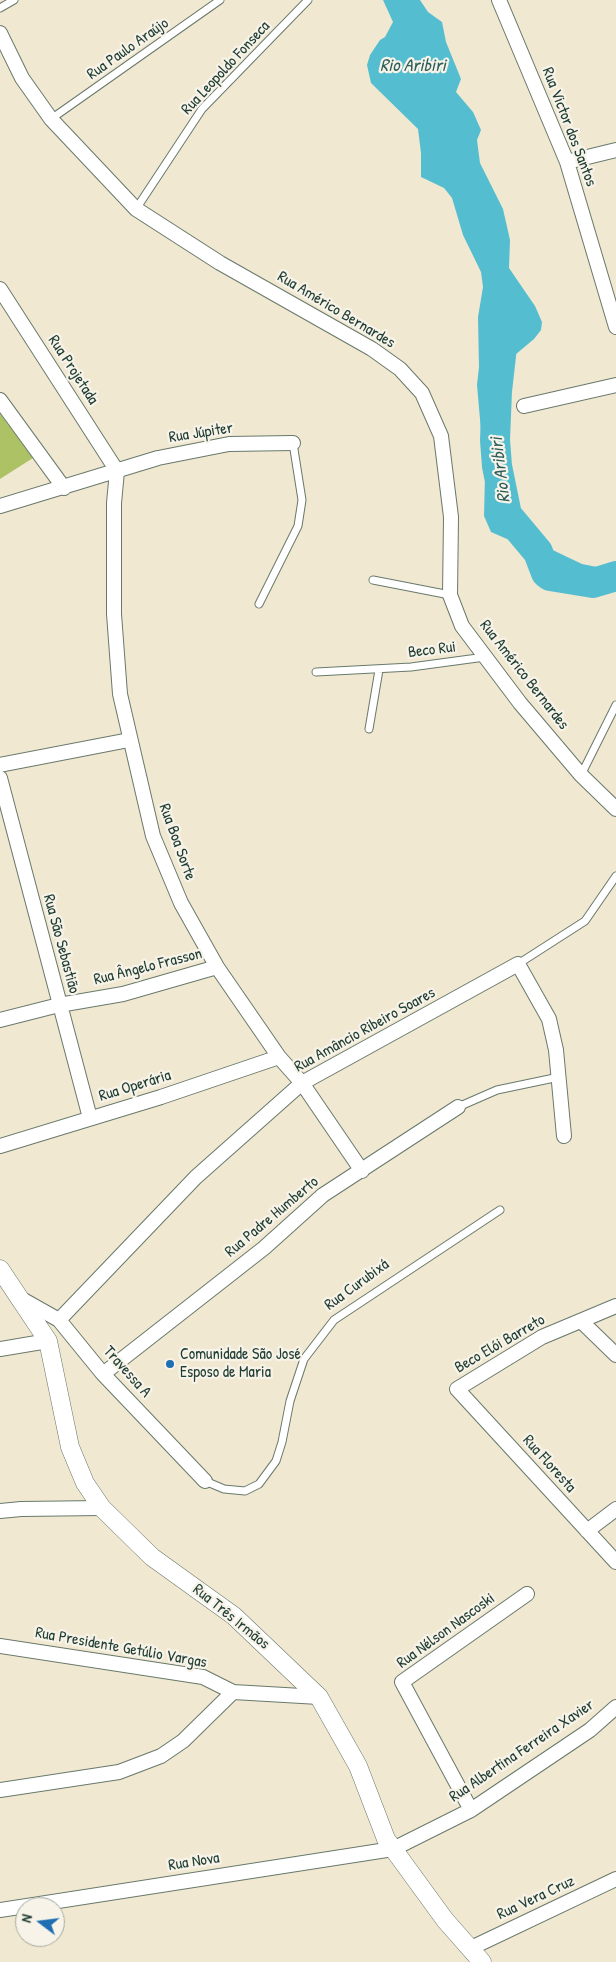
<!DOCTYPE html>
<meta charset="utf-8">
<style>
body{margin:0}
#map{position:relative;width:616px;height:1962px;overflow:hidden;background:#f1e8d1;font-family:"Patrick Hand",sans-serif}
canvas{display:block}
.north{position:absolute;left:15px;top:1897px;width:50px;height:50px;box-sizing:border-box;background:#f7f3e8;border:1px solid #a1aaa0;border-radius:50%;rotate:285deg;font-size:14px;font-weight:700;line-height:20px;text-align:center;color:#1f3d34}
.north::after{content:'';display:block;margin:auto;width:18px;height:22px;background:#1f6fb2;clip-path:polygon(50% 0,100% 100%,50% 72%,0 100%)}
</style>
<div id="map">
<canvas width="616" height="1962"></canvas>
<div class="north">N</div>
</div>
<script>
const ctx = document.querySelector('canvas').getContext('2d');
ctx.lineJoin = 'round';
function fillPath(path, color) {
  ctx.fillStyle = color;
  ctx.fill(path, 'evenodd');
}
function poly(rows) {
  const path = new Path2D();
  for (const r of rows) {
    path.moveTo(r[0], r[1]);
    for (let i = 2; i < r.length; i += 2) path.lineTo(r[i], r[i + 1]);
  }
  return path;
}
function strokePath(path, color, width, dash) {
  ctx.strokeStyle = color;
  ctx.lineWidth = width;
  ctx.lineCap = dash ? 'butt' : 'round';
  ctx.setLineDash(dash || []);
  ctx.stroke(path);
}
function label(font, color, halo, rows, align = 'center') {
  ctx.font = font + ' "Patrick Hand",sans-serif';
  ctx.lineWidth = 4.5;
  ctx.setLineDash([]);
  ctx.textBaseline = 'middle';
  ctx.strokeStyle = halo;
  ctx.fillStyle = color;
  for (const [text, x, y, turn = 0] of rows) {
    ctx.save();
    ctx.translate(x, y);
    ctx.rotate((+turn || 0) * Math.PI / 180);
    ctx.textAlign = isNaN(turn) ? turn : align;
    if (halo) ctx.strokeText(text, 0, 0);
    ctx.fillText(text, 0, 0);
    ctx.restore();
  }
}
const green = poly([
 [0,413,33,458,0,479]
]);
const water = poly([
 [383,0,420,0,428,12,442,22,446,42,461,79,456,92,473,112,481,130,477,140,480,163,503,209,510,240,509,268,535,306,542,322,541,330,534,339,509,360,499,361,493,373,497,435,493,460,499,512,505,524,519,534,582,564,597,567,616,561,616,584,590,591,562,588,545,580,538,573,532,559,514,542,491,532,484,516,485,476,477,385,479,367,478,317,483,287,481,272,463,235,452,198,444,188,421,177,421,153,418,129,371,83,367,65,370,55,380,40,385,37,393,22]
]);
const river = poly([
 [505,320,497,391,495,440,497,466,507,515,538,552,546,573,550,576,593,583,616,576]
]);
const service = poly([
 [0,8,14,0],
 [51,119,220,0],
 [136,209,202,109,308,0],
 [373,580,450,595],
 [259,604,298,526,302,500,293,443],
 [316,672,411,667,485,657],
 [369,729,379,670],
 [581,775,616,705],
 [518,964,585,921,616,876],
 [458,1107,497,1090,559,1077],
 [205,1481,224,1489,245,1491,259,1484,276,1461,282,1442,290,1401,304,1359,334,1320,500,1210]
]);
const minor = poly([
 [499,0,567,162,616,327],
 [0,33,22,78,51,119,136,209,220,263,372,349,400,369,422,393,441,436,451,517,450,595,462,626,520,703,581,775,616,809],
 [567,162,616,150],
 [0,289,117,471],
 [0,400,64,488],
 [524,406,616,385],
 [117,471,114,503,114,614,120,694,153,836,181,903,217,967,279,1057,302,1083,362,1171],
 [0,506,158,458,229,444,293,443],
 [0,765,129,740],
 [0,778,90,1118],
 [0,1020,59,1005,123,994,217,967],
 [0,1146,161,1097,279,1057],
 [20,1298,59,1320,103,1374,205,1481],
 [616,1306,542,1337,457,1389,616,1562],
 [59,1320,196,1177,302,1083,518,964,549,1019,556,1050,564,1136],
 [581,1321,616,1355],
 [0,1349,48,1341],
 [103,1374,264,1248,323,1195,458,1107],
 [0,1511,21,1509,102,1508],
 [587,1531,616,1509],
 [0,1646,203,1677,233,1692],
 [0,1790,119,1772,161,1756,183,1741,233,1692,319,1697],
 [471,1810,402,1682,527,1594],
 [0,1910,393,1849,471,1810,590,1730,616,1707],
 [471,1948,616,1879]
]);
const tertiary = poly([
 [0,1269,48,1341,70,1447,85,1483,102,1508,152,1557,234,1616,319,1697,358,1766,386,1839,445,1920,482,1962]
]);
const markers = [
 [170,1364,5,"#1f6fb2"]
];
const streetNames = [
 ["Rua Paulo Araújo",128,49,-35],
 ["Rua Leopoldo Fonseca",226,68,-47],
 ["Rua Victor dos Santos",569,127,69],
 ["Rua Américo Bernardes",336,310,31],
 ["Rua Projetada",73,370,57],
 ["Rua Júpiter",201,433,-9],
 ["Beco Rui",432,650,-7],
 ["Rua Américo Bernardes",524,675,52],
 ["Rua Boa Sorte",177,842,70],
 ["Rua São Sebastião",61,944,75],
 ["Rua Ângelo Frasson",148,967,-14],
 ["Rua Amâncio Ribeiro Soares",365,1030,-29],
 ["Rua Operária",135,1086,-17],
 ["Rua Padre Humberto",272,1217,-40],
 ["Rua Curubixá",357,1285,-36],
 ["Beco Elói Barreto",500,1344,-30],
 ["Travessa A",127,1372,48],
 ["Rua Floresta",549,1464,48],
 ["Rua Três Irmãos",231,1617,39],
 ["Rua Nélson Nascoski",446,1631,-36],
 ["Rua Presidente Getúlio Vargas",121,1648,10],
 ["Rua Albertina Ferreira Xavier",522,1751,-34],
 ["Rua Nova",194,1862,-9],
 ["Rua Vera Cruz",536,1898,-25]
];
const poiNames = [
 ["Comunidade São José",180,1355],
 ["Esposo de Maria",180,1373]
];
const waterNames = [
 ["Rio Aribiri",413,66],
 ["Rio Aribiri",501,470,-97]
];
fillPath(green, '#adc165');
fillPath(water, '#54bed0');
strokePath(river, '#54bed0', 30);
strokePath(service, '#68796b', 9);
strokePath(minor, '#68796b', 16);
strokePath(tertiary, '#68796b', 19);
strokePath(service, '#fff', 7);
strokePath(minor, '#fff', 14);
strokePath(tertiary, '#fff', 18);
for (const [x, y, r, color] of markers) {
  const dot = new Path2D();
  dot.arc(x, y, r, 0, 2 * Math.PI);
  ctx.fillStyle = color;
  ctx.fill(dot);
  strokePath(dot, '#f7f3e8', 2);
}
label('16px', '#1f3d34', '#f7f3e8', streetNames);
label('16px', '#1f3d34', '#f7f3e8', poiNames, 'left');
label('italic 18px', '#2c5d5b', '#f7f3e8', waterNames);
</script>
